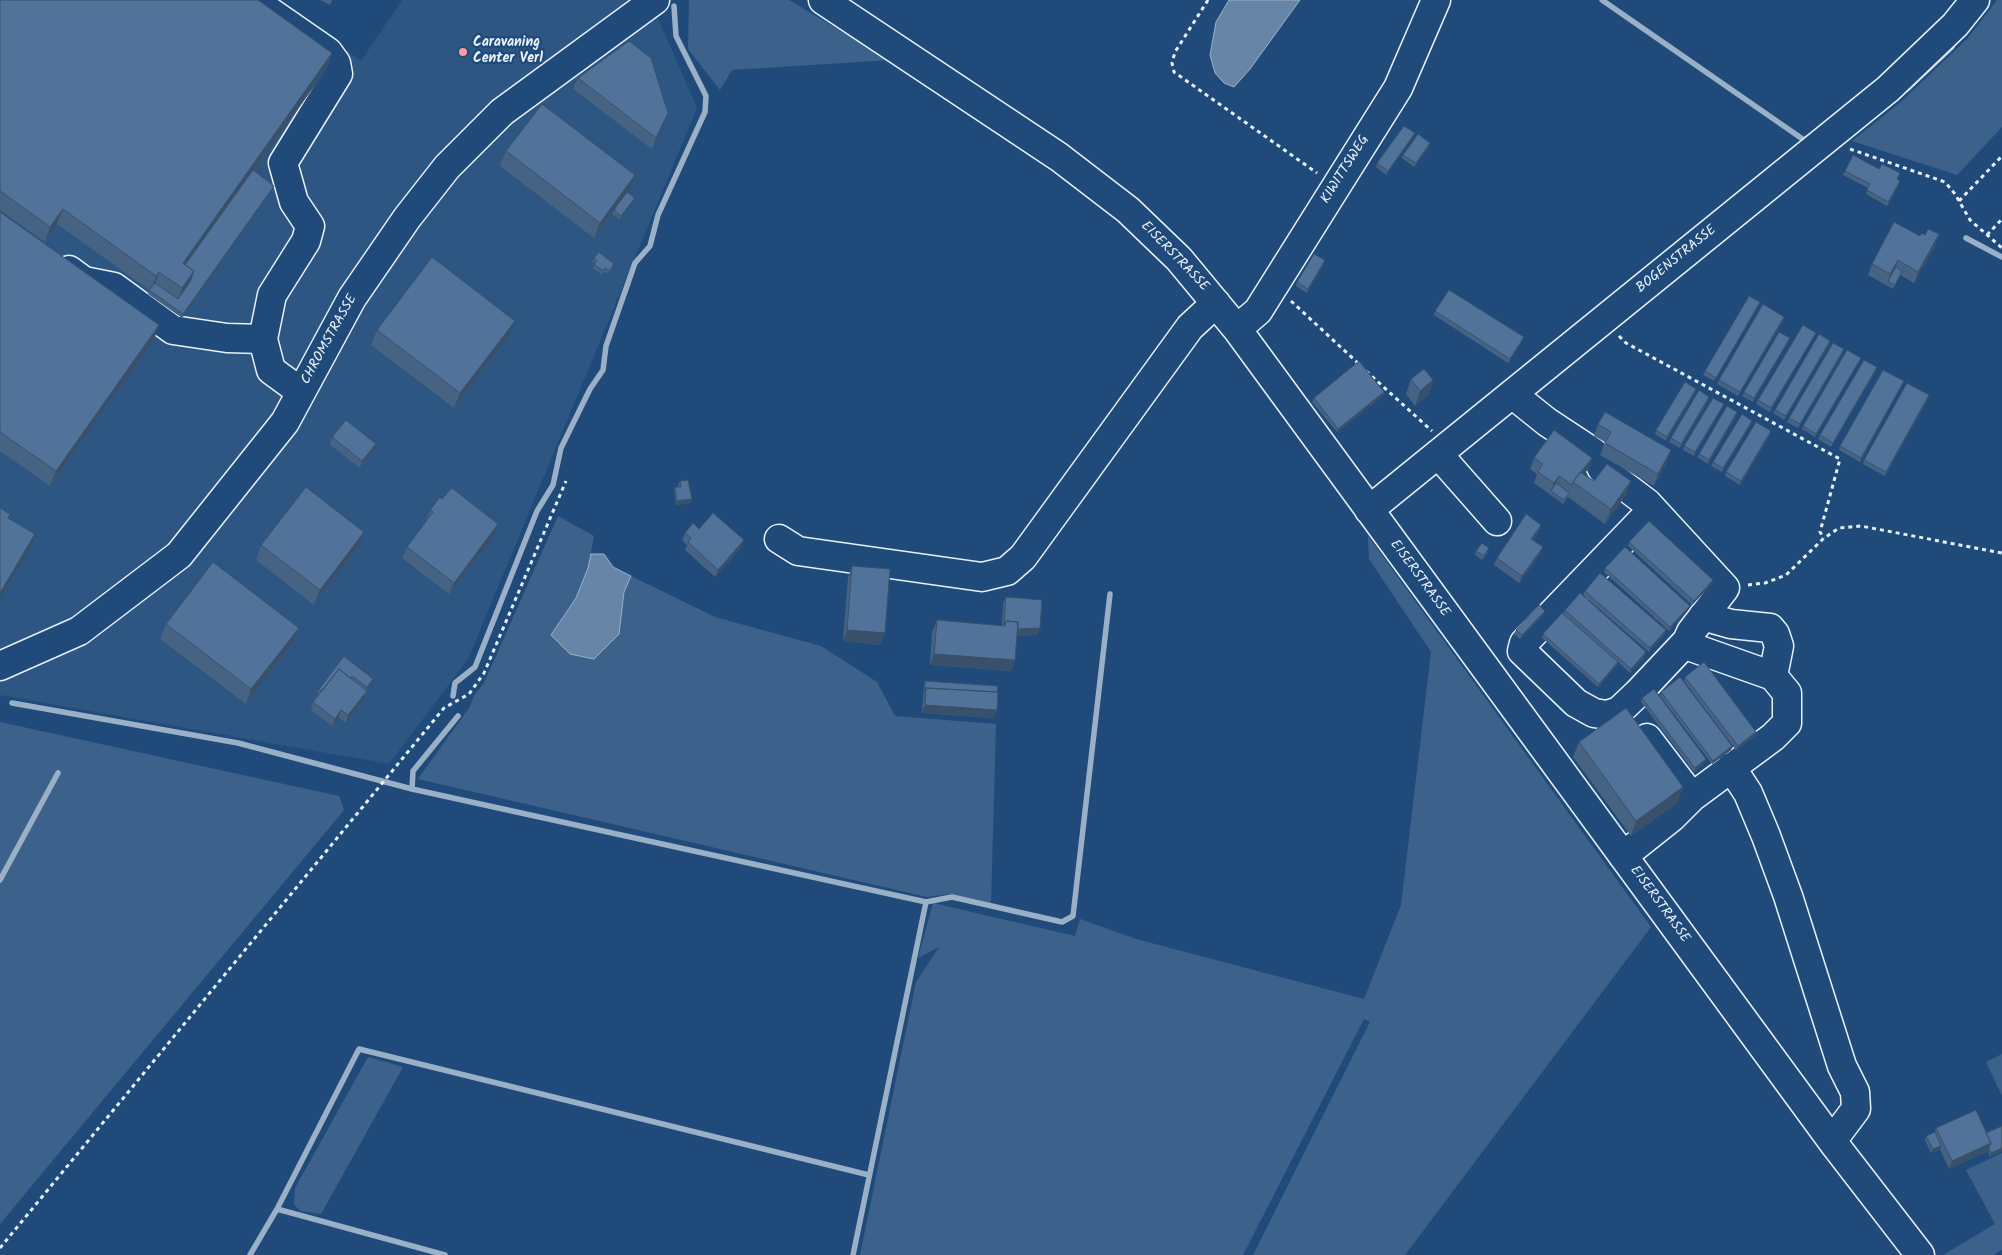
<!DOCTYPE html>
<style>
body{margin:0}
canvas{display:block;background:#1f4a7a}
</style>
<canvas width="2002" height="1255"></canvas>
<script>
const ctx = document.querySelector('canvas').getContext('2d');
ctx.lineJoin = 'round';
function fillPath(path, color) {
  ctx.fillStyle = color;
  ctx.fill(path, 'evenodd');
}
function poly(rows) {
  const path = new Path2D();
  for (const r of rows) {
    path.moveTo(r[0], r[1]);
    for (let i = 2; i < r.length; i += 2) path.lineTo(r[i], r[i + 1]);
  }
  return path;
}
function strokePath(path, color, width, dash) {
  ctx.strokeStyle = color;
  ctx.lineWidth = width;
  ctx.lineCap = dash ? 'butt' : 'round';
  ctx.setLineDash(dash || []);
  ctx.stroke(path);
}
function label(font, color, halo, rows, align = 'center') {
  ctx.font = font + ' Kalam,sans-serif';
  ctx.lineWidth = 4.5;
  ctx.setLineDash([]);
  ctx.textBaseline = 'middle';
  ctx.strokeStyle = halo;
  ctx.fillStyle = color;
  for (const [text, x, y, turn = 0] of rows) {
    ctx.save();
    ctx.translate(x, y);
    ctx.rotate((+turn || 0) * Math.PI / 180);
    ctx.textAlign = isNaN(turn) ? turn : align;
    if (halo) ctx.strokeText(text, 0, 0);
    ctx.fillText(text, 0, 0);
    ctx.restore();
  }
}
const built = poly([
 [0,0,279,0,361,61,402,0,650,0,697,108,468,659,389,764,0,695]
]);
const green = poly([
 [689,0,789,0,890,60,732,70,720,90,688,49],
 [1997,0,2002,0,2002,127,1957,175,1852,141,1902,101,1968,38],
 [558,516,594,536,588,568,576,598,551,635,619,634,624,592,631,576,715,617,821,646,877,682,895,716,996,724,991,903,950,894,927,897,418,779,469,708,475,694,484,683],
 [1368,536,1651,927,1405,1255,1253,1255,1370,1022,1364,1019,1243,1255,860,1255,916,982,939,947,918,958,933,903,1075,936,1080,919,1136,939,1364,999,1401,905,1431,652,1369,559],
 [0,722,339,796,344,810,0,1224],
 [2002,1054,2002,1096,1986,1062],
 [368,1057,403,1067,321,1214,300,1211,294,1204,295,1188],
 [2002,1153,2002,1250,1993,1255,1943,1255,1995,1224,1966,1170]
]);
const water = poly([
 [1229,0,1300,0,1250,69,1234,87,1224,83,1215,73,1210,55,1216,22,1229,0],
 [591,554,604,554,613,567,631,576,624,592,619,634,594,659,570,654,551,635,576,598,588,568,591,554]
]);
const stream = poly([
 [1602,0,1804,140,1810,136],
 [1906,90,1952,47],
 [1966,238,2002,257],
 [453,696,455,683,475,667,537,511,553,485,561,448,590,389,603,370,606,346,635,263,650,246,658,215,705,112,706,96,676,36,674,6],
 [12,703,238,743,412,789,926,902,952,897,1062,922,1073,916,1110,594],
 [412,789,413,771,458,716],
 [0,880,58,773],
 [277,1209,445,1255],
 [250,1255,277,1209,359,1049,869,1175],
 [853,1255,926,902]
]);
const path = poly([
 [1208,0,1175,52,1172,63,1174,72,1317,173],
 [1850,149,1945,182,1955,194,1970,220,2002,248],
 [1959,201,2002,156],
 [1987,235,2002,219],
 [1291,301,1360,365],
 [1619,336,1626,343,1840,459,1820,532,1824,538],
 [1366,371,1432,431],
 [1748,585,1765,583,1786,575,1824,538,1839,528,1861,526,2002,553],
 [0,1248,444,708,469,694,484,673,566,481]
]);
const minor = poly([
 [253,0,328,52,336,63,338,74,283,163,294,202,310,226,306,241,272,295,263,339,271,370,301,392],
 [823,0,1059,157,1128,210,1179,259,1237,329,1835,1145,1920,1255],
 [69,270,84,281,114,287,173,330,227,338,263,339],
 [1237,329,1258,311,1398,88,1436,0],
 [1512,394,1547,422,1594,453,1602,469,1647,503,1725,588,1691,632,1687,641,1691,647,1773,676,1787,693,1787,723,1773,737,1692,797,1672,817,1623,856],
 [1438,454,1497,521],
 [1369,510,1888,89,1955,25,1975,0],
 [1652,510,1524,643,1522,651,1576,703,1594,713,1607,715,1619,711,1638,693,1687,641],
 [779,539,798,551,982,577,1007,571,1023,557,1190,327,1216,303],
 [1703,616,1731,624,1770,628,1775,634,1779,646,1773,676],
 [0,666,79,631,179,555,285,422,352,298,407,218,447,167,502,112,655,0],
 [1647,738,1692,797],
 [1731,767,1748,793,1766,836,1788,896,1842,1066,1855,1092,1856,1109,1838,1133,1830,1137]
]);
const wall = poly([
 [0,0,332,53,327,68,254,171,273,189,182,318,148,294,149,290,57,224,45,242,0,210],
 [320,0,332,0,330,5],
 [578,78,664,124,652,149,573,89],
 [1413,137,1386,175,1376,167,1377,163],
 [1429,147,1414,167,1402,158,1403,155],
 [506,151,630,190,628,193,635,198,634,202,620,220,612,214,594,238,500,166],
 [1845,171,1898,179,1899,184,1887,206,1866,194,1868,188,1843,175],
 [0,212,154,340,50,486,0,451],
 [1939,234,1935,246,1914,283,1900,275,1893,289,1868,275,1872,264,1920,236],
 [594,258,613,268,608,274,604,272,602,275,593,268,595,264,592,262],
 [1324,264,1307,293,1296,286,1297,282],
 [1759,306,1714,381,1703,375,1705,371],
 [1435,311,1524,337,1522,341,1508,363,1434,315],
 [1784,317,1783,321,1738,396,1717,384,1719,380],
 [377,330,509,336,454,408,371,345],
 [1814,336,1770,412,1756,404,1758,400],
 [1830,341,1829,345,1784,420,1773,413,1775,410],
 [1788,342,1753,402,1742,396,1744,392],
 [1843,353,1798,428,1787,422,1789,418],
 [1859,362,1815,437,1802,429,1803,426],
 [1876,371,1831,447,1818,439,1820,435],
 [1411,379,1433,380,1428,395,1415,406,1406,394],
 [1902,385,1860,462,1839,450,1840,446],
 [1696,389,1695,393,1666,441,1655,434,1656,430],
 [1384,392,1383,396,1337,432,1312,402,1314,398],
 [1709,397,1708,401,1680,448,1669,442,1671,438],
 [1928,399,1885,476,1863,464,1864,460],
 [1724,404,1722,408,1694,456,1683,450,1684,446],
 [1737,412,1736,416,1708,464,1697,457,1699,454],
 [1752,421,1751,424,1722,472,1711,466,1713,462],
 [1598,424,1667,462,1654,486,1600,455,1605,442,1594,436],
 [1770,435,1740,485,1725,476,1726,472],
 [332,437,373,451,360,468,330,445],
 [1534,458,1592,458,1588,469,1584,474,1594,481,1631,481,1625,496,1605,524,1568,497,1563,504,1534,483,1537,474,1530,469],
 [680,481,691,503,676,505,674,491,675,487,679,487,678,485],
 [442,499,494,536,449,594,402,558,407,547,426,521,430,510],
 [1541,525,1538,533,1533,540,1540,554,1519,583,1494,565,1497,558],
 [699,529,741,548,715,577,685,550,687,545,682,540,685,533],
 [1629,542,1713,580,1712,584,1692,605,1628,546],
 [261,545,359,547,314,605,256,560],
 [1476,551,1488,552,1482,560,1475,555],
 [852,566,881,645,843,641,848,577],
 [1605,568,1688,610,1669,631,1604,572],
 [1585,591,1665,634,1649,652,1583,595],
 [1006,597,1040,628,1037,635,1017,636,1015,660,1011,671,930,665,932,632,937,620,1002,626,1003,604],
 [1565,610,1645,656,1630,673,1618,662,1616,666,1598,687,1542,638,1543,634,1563,614],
 [1545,611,1543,615,1520,639,1514,634,1516,630],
 [166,624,299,628,293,643,246,704,160,639],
 [344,656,373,679,372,682,366,690,367,691,364,699,346,723,339,718,332,726,311,710,313,702,320,694,317,693,319,689],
 [1685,677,1756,732,1755,736,1736,750,1684,681],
 [925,681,997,692,994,718,922,713,924,685],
 [1661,692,1732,746,1731,750,1712,764,1660,696],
 [1642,698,1706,759,1705,763,1694,772,1641,702],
 [1579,742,1678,802,1631,836,1573,757],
 [2002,1126,2002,1151,1990,1157,1988,1151,1949,1169,1940,1149,1931,1153,1925,1140,1926,1136,1935,1132,1936,1128,1986,1133]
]);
const shadedWall = poly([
 [332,53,327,68,180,275,183,263],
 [668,113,664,124,652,149,656,138],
 [1415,133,1413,137,1386,175,1388,171],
 [1430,143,1429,147,1414,167,1416,163],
 [635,175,630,190,615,211,614,210,612,214,594,238,600,223],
 [274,186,273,189,182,318,183,314],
 [635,198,634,202,620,220,621,216],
 [63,209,57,224,45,242,50,227],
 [1939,234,1935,246,1914,283,1918,272],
 [1325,260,1324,264,1307,293,1308,289],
 [1898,260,1894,271,1888,281,1890,274],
 [194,271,189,286,177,303,182,288],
 [159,272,154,287,151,291,156,276],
 [1760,302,1759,306,1714,381,1716,378],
 [1784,317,1783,321,1738,396,1740,392],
 [515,321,509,336,454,408,460,393],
 [159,325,154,340,50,486,56,471],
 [1816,333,1814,336,1770,412,1771,408],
 [1524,337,1522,341,1508,363,1510,359],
 [1790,338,1788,342,1753,402,1754,398],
 [1830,341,1829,345,1784,420,1786,416],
 [1844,349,1843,353,1798,428,1800,424],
 [1861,358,1859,362,1815,437,1816,434],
 [1877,367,1876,371,1831,447,1833,443],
 [1433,380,1428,395,1415,406,1420,391],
 [1904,381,1902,385,1860,462,1861,458],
 [1696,389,1695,393,1666,441,1667,437],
 [1384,392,1383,396,1337,432,1338,429],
 [1929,395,1928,399,1885,476,1886,472],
 [1709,397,1708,401,1680,448,1681,444],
 [1724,404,1722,408,1694,456,1695,452],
 [1737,412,1736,416,1708,464,1709,460],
 [1752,421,1751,424,1722,472,1723,468],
 [1771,431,1770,435,1740,485,1741,481],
 [376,444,373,451,360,468,362,461],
 [1671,450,1667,462,1654,486,1658,474],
 [1592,458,1588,469,1577,484,1574,482],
 [1559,476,1555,487,1551,491,1554,483],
 [1631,481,1625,496,1605,524,1611,509],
 [692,499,691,503,676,505,677,501],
 [498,524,494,536,449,594,454,583],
 [1541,525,1538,533,1528,547,1531,539],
 [364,532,359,547,314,605,320,590],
 [35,534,30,549,0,599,0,593],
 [744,540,741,548,715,577,718,570],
 [1543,547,1540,554,1519,583,1522,576],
 [1713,580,1712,584,1692,605,1694,601],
 [1690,606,1688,610,1669,631,1670,627],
 [1545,611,1543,615,1520,639,1522,635],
 [299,628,293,643,246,704,251,689],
 [1040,628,1037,635,1014,637,1017,629],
 [847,630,885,633,881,645,843,641],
 [1666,630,1665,634,1649,652,1650,648],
 [1646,652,1645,656,1630,673,1631,669],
 [934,654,1015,660,1011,671,930,665],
 [1618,662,1616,666,1598,687,1599,684],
 [373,679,372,682,365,691,367,687],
 [367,691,364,699,346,723,348,715],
 [925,705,997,710,994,718,922,713],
 [341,710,339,718,332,726,335,719],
 [1756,732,1755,736,1736,750,1738,746],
 [1732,746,1731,750,1712,764,1713,761],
 [1706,759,1705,763,1694,772,1695,768],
 [1683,787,1678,802,1631,836,1636,821],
 [1991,1143,1988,1151,1949,1169,1952,1161],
 [1941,1146,1940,1149,1931,1153,1933,1149],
 [2002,1148,2002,1151,1990,1157,1991,1153]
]);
const building = poly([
 [0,0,258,0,332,53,183,263,194,271,182,288,159,272,156,276,63,209,50,227,0,191,0,0],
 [629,41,651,58,668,113,656,138,578,78,629,41],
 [542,104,635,175,600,223,506,151,542,104],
 [1404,126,1415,133,1388,171,1377,163,1404,126],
 [1418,134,1430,143,1416,163,1403,155,1418,134],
 [1853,155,1879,169,1882,164,1900,173,1897,179,1900,181,1888,202,1867,190,1870,184,1845,171,1853,155],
 [253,170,274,186,183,314,149,290,155,283,178,299,190,282,194,271,185,265,253,170],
 [627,192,635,198,621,216,614,210,627,192],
 [0,212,159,325,56,471,0,432,0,212],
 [1894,222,1920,236,1922,233,1925,235,1928,229,1939,234,1918,272,1898,260,1890,274,1872,264,1894,222],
 [599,252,614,264,609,271,605,268,603,271,594,264,597,261,594,258,599,252],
 [1314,254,1325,260,1308,289,1297,282,1314,254],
 [432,257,515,321,460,393,377,330,432,257],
 [1896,267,1902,271,1895,285,1888,281,1896,267],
 [1449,290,1524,337,1510,359,1435,311,1449,290],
 [1749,296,1760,302,1716,378,1705,371,1749,296],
 [1763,304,1784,317,1740,392,1719,380,1763,304],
 [1803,325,1816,333,1771,408,1758,400,1803,325],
 [1779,332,1790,338,1754,398,1744,392,1779,332],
 [1819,334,1830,341,1786,416,1775,410,1819,334],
 [1833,343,1844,349,1800,424,1789,418,1833,343],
 [1847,350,1861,358,1816,434,1803,426,1847,350],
 [1864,360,1877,367,1833,443,1820,435,1864,360],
 [1359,361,1384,392,1338,429,1314,398,1359,361],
 [1424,369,1433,380,1420,391,1411,379,1424,369],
 [1883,370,1904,381,1861,458,1840,446,1883,370],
 [1685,382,1696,389,1667,437,1656,430,1685,382],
 [1907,383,1929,395,1886,472,1864,460,1907,383],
 [1699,390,1709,397,1681,444,1671,438,1699,390],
 [1713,398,1724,404,1695,452,1684,446,1713,398],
 [1727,406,1737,412,1709,460,1699,454,1727,406],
 [1605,412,1671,450,1658,474,1605,443,1611,432,1598,424,1605,412],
 [1742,414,1752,421,1723,468,1713,462,1742,414],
 [346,420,376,444,362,461,332,437,346,420],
 [1756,422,1771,431,1741,481,1726,472,1756,422],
 [1554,430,1592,458,1581,472,1580,472,1573,482,1572,485,1559,476,1554,483,1538,472,1543,464,1534,458,1554,430],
 [1607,464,1631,481,1611,509,1573,482,1580,472,1594,481,1607,464],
 [688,480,692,499,677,501,675,487,681,487,680,481,688,480],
 [1556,483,1569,493,1564,500,1551,491,1556,483],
 [306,487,364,532,320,590,261,545,306,487],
 [452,488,498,524,454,583,407,547,433,512,430,510,440,497,442,499,452,488],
 [0,508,10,514,8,518,35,534,0,593,0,508],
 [713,513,744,540,718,570,688,542,691,538,685,533,693,523,699,529,713,513],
 [1526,514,1541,525,1531,539,1543,547,1522,576,1497,558,1526,514],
 [1649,521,1713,580,1694,601,1629,542,1649,521],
 [1482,543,1489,548,1484,556,1476,551,1482,543],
 [1625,547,1690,606,1670,627,1605,568,1625,547],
 [213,562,299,628,251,689,166,624,213,562],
 [852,566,890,569,885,633,847,630,852,566],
 [1600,573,1666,630,1650,648,1585,591,1600,573],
 [1580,593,1646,652,1631,669,1565,610,1580,593],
 [1006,597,1042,600,1040,628,1018,629,1018,622,1006,621,1004,625,1006,597],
 [1539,605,1545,611,1522,635,1516,630,1539,605],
 [1562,613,1618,662,1599,684,1543,634,1562,613],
 [937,620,1005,626,1006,621,1018,622,1015,660,934,654,937,620],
 [344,656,373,679,367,687,352,676,350,678,339,669,322,691,319,689,344,656],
 [1704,662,1756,732,1738,746,1685,677,1704,662],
 [339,669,367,691,348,715,341,710,335,719,313,702,339,669],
 [1680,677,1732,746,1713,761,1661,692,1680,677],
 [925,681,998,686,997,692,926,688,925,692,925,681],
 [926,688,998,692,997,710,925,705,926,688],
 [1654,689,1706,759,1695,768,1642,698,1654,689],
 [1626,708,1683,787,1636,821,1579,742,1626,708],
 [1976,1110,1991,1143,1952,1161,1936,1128,1976,1110],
 [2002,1126,2002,1148,1991,1153,1989,1148,1991,1143,1986,1133,2002,1126],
 [1935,1132,1941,1146,1933,1149,1926,1136,1935,1132]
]);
const markers = [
 [463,52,5,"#ff9aa2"]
];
const poiNames = [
 ["Caravaning",473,44],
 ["Center Verl",473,60]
];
const streetNames = [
 ["KIWITTSWEG",1346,170,-58],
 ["EISERSTRASSE",1174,257,46],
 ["BOGENSTRASSE",1677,260,-39],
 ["CHROMSTRASSE",330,340,-61],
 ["EISERSTRASSE",1419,579,54],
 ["EISERSTRASSE",1659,905,54]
];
fillPath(built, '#2e5683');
fillPath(green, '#3c628c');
fillPath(water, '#6685a7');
strokePath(water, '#9ab0c7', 1);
strokePath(stream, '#9ab0c7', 5.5);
strokePath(minor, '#e8f1f8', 31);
strokePath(path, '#e8f1f8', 3, [4, 4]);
strokePath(minor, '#1f4a7a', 28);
fillPath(wall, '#466384');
fillPath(shadedWall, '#39506b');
fillPath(building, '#517399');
strokePath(building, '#39506b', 1);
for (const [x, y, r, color] of markers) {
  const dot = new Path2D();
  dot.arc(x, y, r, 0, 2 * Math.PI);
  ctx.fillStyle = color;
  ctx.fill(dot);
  strokePath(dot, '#1f4a7a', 2);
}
label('bold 14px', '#e8f1f8', '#1f4a7a', poiNames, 'left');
label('14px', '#e8f1f8', '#1f4a7a', streetNames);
</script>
